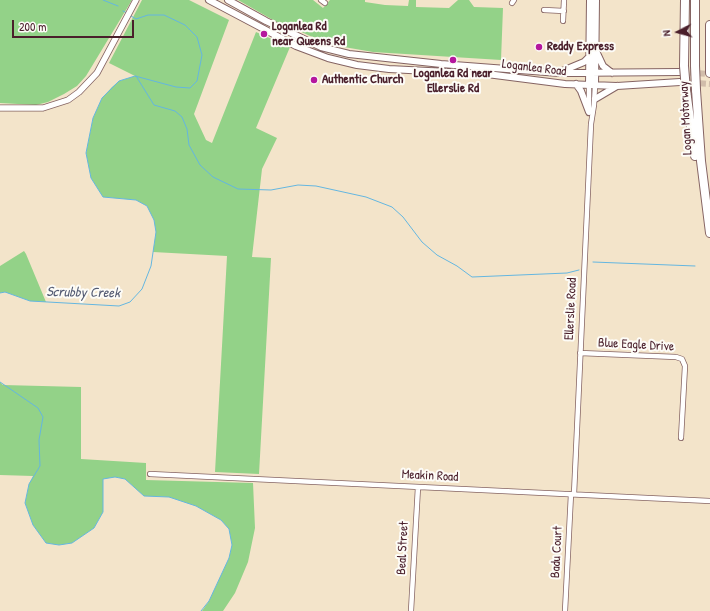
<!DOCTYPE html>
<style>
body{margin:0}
#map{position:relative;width:710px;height:611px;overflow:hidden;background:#f3e4ca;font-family:"Patrick Hand",sans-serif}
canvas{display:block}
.north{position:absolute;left:658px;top:12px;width:40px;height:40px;-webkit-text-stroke:3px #fdfcf7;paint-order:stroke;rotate:264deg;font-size:11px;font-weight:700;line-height:16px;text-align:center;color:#4a1f2b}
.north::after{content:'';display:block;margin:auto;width:14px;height:18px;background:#4a1f2b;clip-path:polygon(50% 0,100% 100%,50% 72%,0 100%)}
.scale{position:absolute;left:12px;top:20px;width:122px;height:18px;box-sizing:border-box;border:2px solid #4a1f2b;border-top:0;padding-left:5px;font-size:12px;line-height:14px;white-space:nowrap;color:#4a1f2b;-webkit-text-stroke:3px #fdfcf7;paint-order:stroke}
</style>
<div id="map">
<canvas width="710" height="611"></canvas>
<div class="north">N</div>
<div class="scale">200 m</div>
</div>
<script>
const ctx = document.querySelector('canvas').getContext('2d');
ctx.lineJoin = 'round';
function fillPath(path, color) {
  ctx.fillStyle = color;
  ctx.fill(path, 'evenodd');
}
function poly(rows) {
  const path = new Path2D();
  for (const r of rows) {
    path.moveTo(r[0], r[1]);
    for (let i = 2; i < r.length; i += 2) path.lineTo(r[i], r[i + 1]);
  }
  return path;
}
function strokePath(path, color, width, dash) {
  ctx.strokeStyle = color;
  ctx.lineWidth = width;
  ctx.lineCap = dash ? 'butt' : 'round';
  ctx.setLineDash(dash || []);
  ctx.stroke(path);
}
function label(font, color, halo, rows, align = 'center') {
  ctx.font = font + ' "Patrick Hand",sans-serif';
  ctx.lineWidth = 4;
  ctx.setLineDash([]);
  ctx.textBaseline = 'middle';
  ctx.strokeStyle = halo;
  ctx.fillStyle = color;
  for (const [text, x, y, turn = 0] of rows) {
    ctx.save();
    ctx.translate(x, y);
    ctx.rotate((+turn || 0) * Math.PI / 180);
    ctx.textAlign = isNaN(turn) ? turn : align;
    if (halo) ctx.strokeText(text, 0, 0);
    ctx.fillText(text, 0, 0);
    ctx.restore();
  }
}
const green = poly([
 [0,0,132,0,86,76,77,86,64,94,48,102,36,105,0,103],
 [142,0,189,0,229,20,194,114,206,140,212,143,256,32,290,47,256,128,277,138,262,169,252,257,271,258,259,474,215,472,227,256,153,252,156,232,154,220,147,206,136,200,103,197,91,178,86,153,93,118,102,98,112,87,119,81,135,76,109,63],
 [238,0,313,0,323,8,330,0,365,0,365,2,385,5,408,6,409,0,416,0,416,7,449,8,458,0,469,0,474,7,503,8,501,60,373,52,344,47,310,36,283,23,280,24],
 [24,251,26,254,46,302,30,301,5,292,0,293,0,266],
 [0,382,3,385,81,387,81,459,146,463,146,480,253,483,255,528,248,562,235,593,223,611,202,611,209,601,229,558,232,545,229,529,221,520,196,506,169,497,144,496,125,479,115,477,103,479,103,512,94,528,72,543,59,545,46,543,33,525,25,503,29,484,33,476,0,475]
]);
const stream = poly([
 [103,0,118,6],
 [123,11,127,13],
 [136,76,154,105,175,111,182,117,187,129,189,145,200,165,213,177,238,189,271,190,298,185,316,186,366,197,392,207,403,217,422,242,437,255,457,266,472,277,567,273,579,270],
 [593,262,695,266],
 [0,293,5,292,30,301,119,306,130,302,142,289,151,266,156,232,154,220,147,206,136,200,103,197,91,178,86,153,93,118,102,98,119,81,135,76,176,87,190,88,197,81,202,55,197,37,185,25,164,15,148,15,136,19,131,16],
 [0,382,38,408,43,417,39,440,40,466,29,484,25,503,33,525,46,543,59,545,72,543,94,528,103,512,103,479,115,477,125,479,144,496,169,497,196,506,221,520,229,529,232,545,229,558,209,601,201,611]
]);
const secondaryTunnel = poly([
 [681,72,710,74],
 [682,82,710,84]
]);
const minor = poly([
 [321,0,325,3],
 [512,3,514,0],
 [544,10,564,11],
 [563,21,564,0],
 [589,109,589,85],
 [580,353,676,357,682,359,685,366,681,438],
 [150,474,710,501],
 [574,494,591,124,594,105,595,85],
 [411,611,418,487],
 [565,611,571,494]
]);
const tertiary = poly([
 [0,108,43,108,68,100,79,92,97,73,136,0]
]);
const secondary = poly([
 [209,0,296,46,328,58,357,65,389,69,487,74,565,84,617,86,680,82],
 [228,0,266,21,304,39,321,47,349,54,441,64,559,73,680,72],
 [596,51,603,66,612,73],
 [560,72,584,62,590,56],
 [576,84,581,91,589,112],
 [589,85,590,0],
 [595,85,596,0],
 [595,99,617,86]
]);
const motorway = poly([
 [695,0,695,66],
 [710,25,710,73],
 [684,66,685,0],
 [686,90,695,156],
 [696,90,701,161,710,233]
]);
const motorwayBridge = poly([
 [684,66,686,90],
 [695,66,696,90]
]);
const markers = [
 [264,34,4,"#b5179e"],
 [539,47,4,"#b5179e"],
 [453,60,4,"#b5179e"],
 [314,80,4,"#b5179e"]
];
const poiNames = [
 ["Loganlea Rd",272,27],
 ["near Queens Rd",272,42],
 ["Reddy Express",547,47],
 ["Loganlea Rd near",453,74,"center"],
 ["Ellerslie Rd",453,89,"center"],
 ["Authentic Church",322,80]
];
const streetNames = [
 ["Loganlea Road",534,68,7],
 ["Logan Motorway",686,118,-93],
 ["Ellerslie Road",571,309,-87],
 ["Blue Eagle Drive",636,345,3],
 ["Meakin Road",430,476,3],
 ["Beal Street",403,548,-87],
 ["Badu Court",557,552,-87]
];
const waterNames = [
 ["Scrubby Creek",83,293,1]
];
fillPath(green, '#93d288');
strokePath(stream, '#64b6e0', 1);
strokePath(secondaryTunnel, '#d1bdaa', 6, [6, 3]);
strokePath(minor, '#856463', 6);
strokePath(tertiary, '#856463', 7);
strokePath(secondary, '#856463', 8);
strokePath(motorway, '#856463', 10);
strokePath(minor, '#fff', 4.5);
strokePath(tertiary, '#fff', 5.5);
strokePath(secondary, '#fff', 6);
strokePath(motorway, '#fff', 8);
strokePath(motorwayBridge, '#856463', 10, []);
strokePath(motorwayBridge, '#fff', 8);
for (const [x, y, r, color] of markers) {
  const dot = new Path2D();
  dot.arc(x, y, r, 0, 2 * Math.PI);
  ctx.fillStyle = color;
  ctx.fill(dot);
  strokePath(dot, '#fdfcf7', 1.5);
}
label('bold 13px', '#4a1f2b', '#fdfcf7', poiNames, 'left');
label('13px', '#4a1f2b', '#fdfcf7', streetNames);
label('italic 14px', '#545b73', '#fdfcf7', waterNames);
</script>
